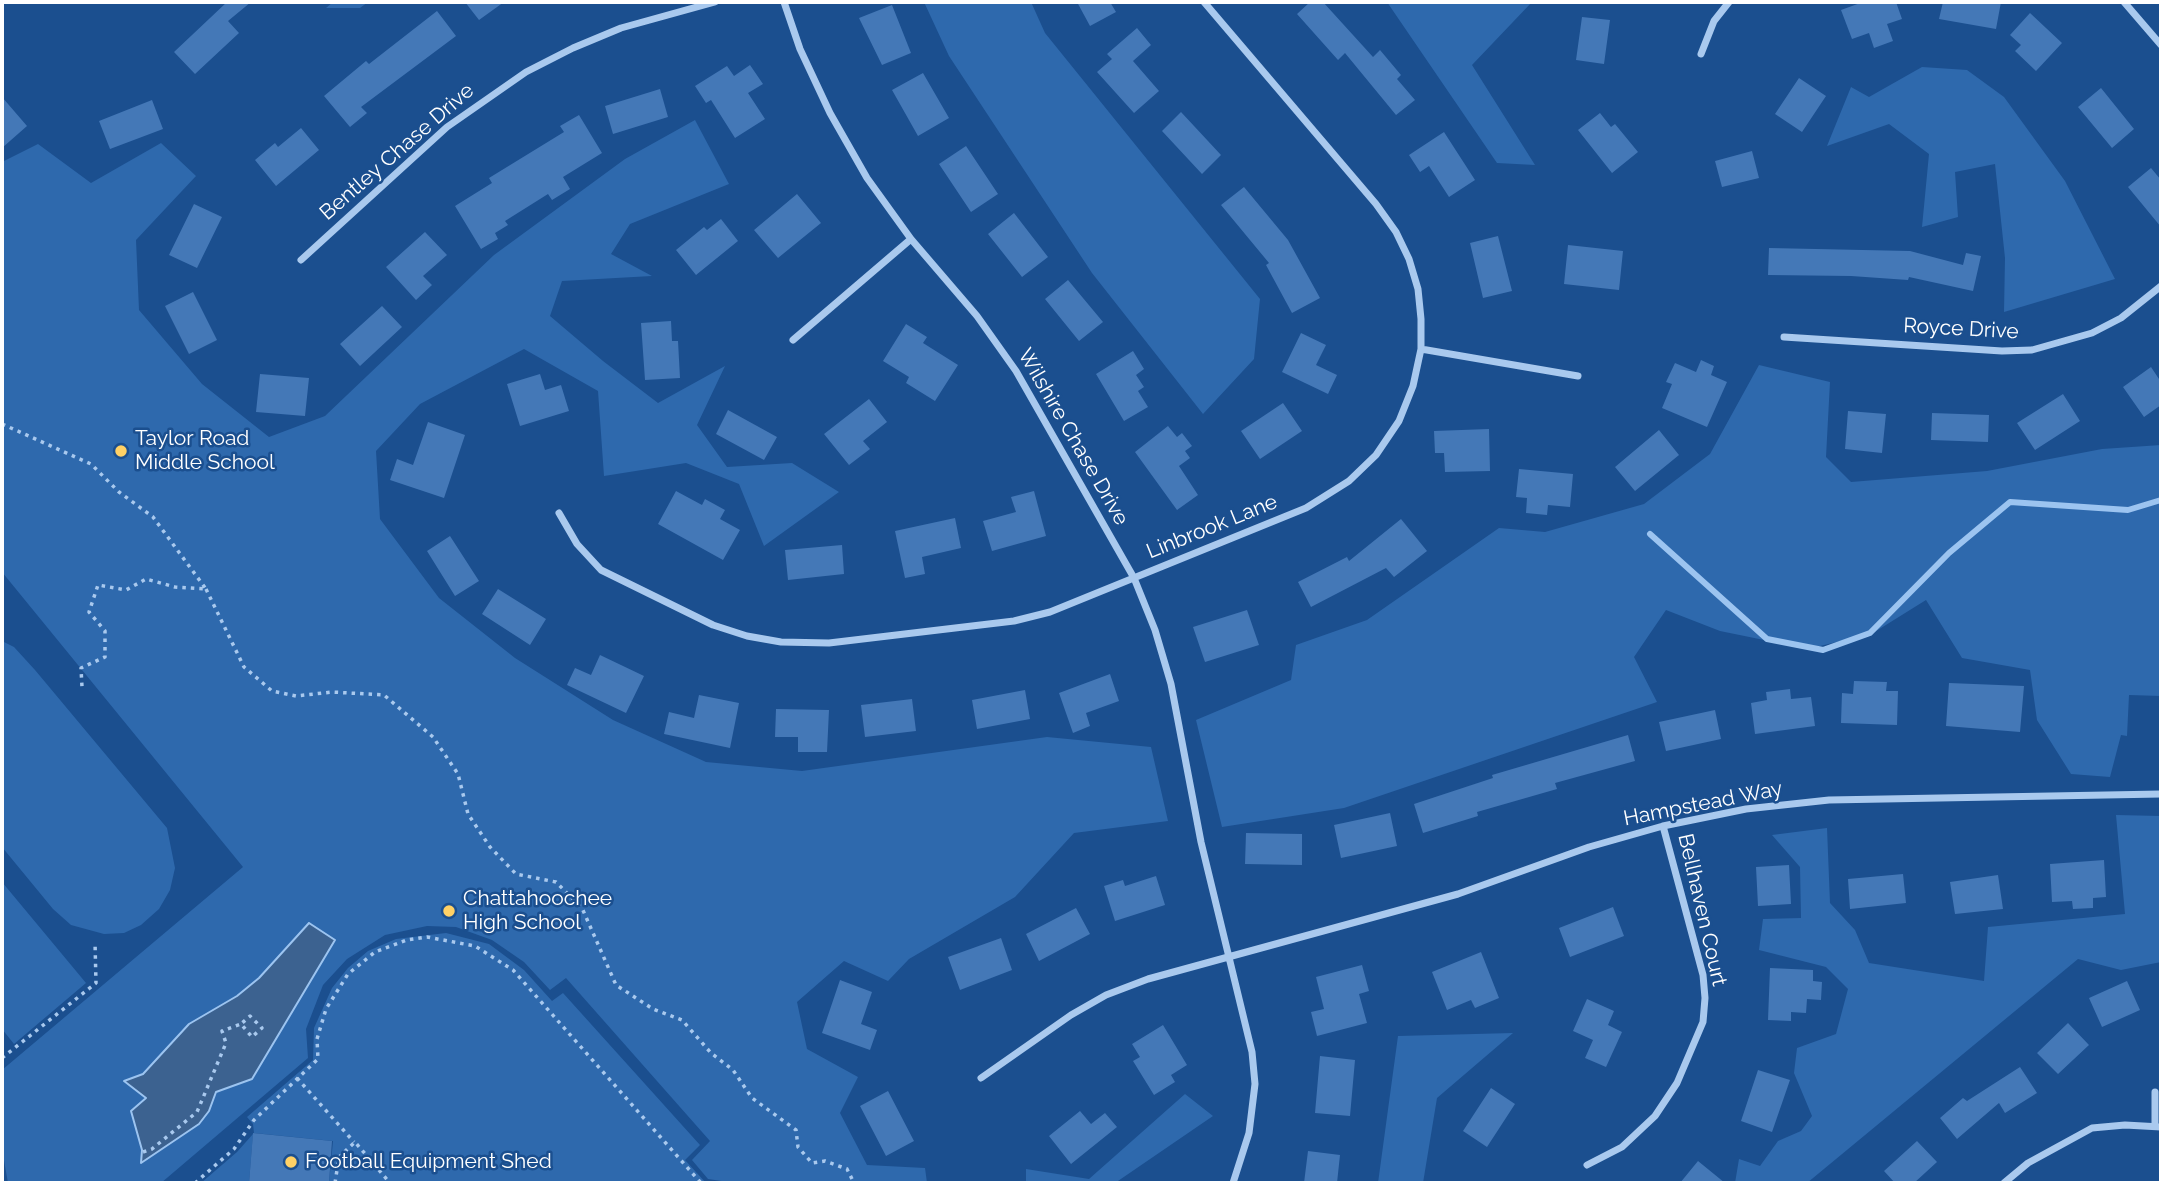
<!DOCTYPE html>
<style>
body{margin:0}
#map{position:relative;width:2163px;height:1185px;overflow:hidden;background:#1b4f8f;font-family:Raleway,sans-serif}
canvas{display:block}
.frame{position:absolute;inset:0;border:4px solid #fff;pointer-events:none}
</style>
<div id="map">
<canvas width="2163" height="1185"></canvas>
<div class="frame"></div>
</div>
<script>
const ctx = document.querySelector('canvas').getContext('2d');
ctx.lineJoin = 'round';
function fillPath(path, color) {
  ctx.fillStyle = color;
  ctx.fill(path, 'evenodd');
}
function poly(rows) {
  const path = new Path2D();
  for (const r of rows) {
    path.moveTo(r[0], r[1]);
    for (let i = 2; i < r.length; i += 2) path.lineTo(r[i], r[i + 1]);
  }
  return path;
}
function strokePath(path, color, width, dash) {
  ctx.strokeStyle = color;
  ctx.lineWidth = width;
  ctx.lineCap = dash ? 'butt' : 'round';
  ctx.setLineDash(dash || []);
  ctx.stroke(path);
}
function label(font, color, halo, rows, align = 'center') {
  ctx.font = font + ' Raleway,sans-serif';
  ctx.lineWidth = 5;
  ctx.setLineDash([]);
  ctx.textBaseline = 'middle';
  ctx.strokeStyle = halo;
  ctx.fillStyle = color;
  for (const [text, x, y, turn = 0] of rows) {
    ctx.save();
    ctx.translate(x, y);
    ctx.rotate((+turn || 0) * Math.PI / 180);
    ctx.textAlign = isNaN(turn) ? turn : align;
    if (halo) ctx.strokeText(text, 0, 0);
    ctx.fillText(text, 0, 0);
    ctx.restore();
  }
}
const green = poly([
 [333,2,368,2,360,8,326,8],
 [924,2,1031,2,1045,33,1260,299,1254,359,1203,414,1092,273,949,56],
 [1387,2,1532,2,1472,65,1535,165,1497,163],
 [1922,67,1967,70,2004,97,2065,181,2115,279,2004,312,2005,258,1995,164,1955,172,1958,217,1922,227,1929,154,1889,124,1827,146,1851,87,1869,97],
 [695,120,729,184,630,224,611,254,652,276,562,281,550,316,603,361,658,403,725,366,697,425,727,467,792,463,839,492,764,546,739,484,686,463,604,476,598,391,524,349,420,404,376,451,380,519,439,598,515,658,613,720,706,762,802,771,1047,737,1151,747,1168,821,1074,833,1015,897,909,959,888,981,844,961,797,1002,807,1049,858,1077,840,1113,867,1165,925,1168,927,1183,735,1183,708,1179,692,1160,710,1141,566,978,550,990,524,962,492,940,456,927,427,926,385,935,347,959,323,985,306,1029,308,1058,161,1183,8,1183,2,1149,2,1070,243,867,2,572,2,162,38,144,91,183,161,143,196,176,136,240,139,310,202,384,269,437,325,416,494,255,625,159],
 [309,923,334,940,252,1078,216,1092,209,1111,142,1163,142,1150,131,1111,146,1098,125,1081,143,1074,189,1024,237,996,259,978],
 [1759,365,1830,382,1826,457,1851,482,1987,471,2102,449,2161,445,2161,696,2129,695,2127,736,2121,735,2110,777,2071,774,2037,720,2030,670,1962,658,1926,600,1873,633,1808,649,1720,631,1666,610,1634,657,1657,702,1344,808,1222,827,1196,720,1291,680,1296,645,1367,620,1499,528,1545,532,1644,504,1710,454],
 [2,641,14,647,35,670,167,828,175,868,170,890,159,909,141,925,124,933,104,934,71,925,53,909,2,847],
 [2116,815,2161,816,2161,962,2121,970,2078,959,1807,1183,1735,1183,1739,1159,1760,1166,1778,1141,1801,1131,1812,1116,1794,1073,1797,1048,1836,1034,1848,989,1826,967,1759,950,1763,919,1801,918,1800,867,1772,835,1827,828,1830,903,1855,930,1869,963,1984,981,1988,927,2125,914],
 [2,882,86,983,14,1044,2,1029],
 [446,933,489,944,524,970,552,1001,563,993,700,1145,685,1160,706,1183,329,1183,333,1141,254,1133,253,1124,247,1117,313,1060,314,1028,332,988,348,968,368,951,396,939],
 [1513,1033,1437,1098,1423,1183,1378,1183,1398,1036],
 [1185,1094,1213,1116,1115,1183,1026,1183,1026,1169,1089,1179],
 [253,1134,249,1183,201,1183,237,1152]
]);
const water = poly([
 [309,923,335,940,252,1079,216,1092,209,1111,199,1124,141,1163,142,1150,131,1111,146,1098,124,1081,143,1074,189,1024,237,996,259,978,309,923]
]);
const stream = poly([
 [1650,534,1767,639,1823,650,1870,633,1949,553,2010,502,2128,510,2161,500]
]);
const building = poly([
 [227,2,251,2,228,21,239,33,195,74,174,52],
 [465,2,504,2,479,20],
 [1077,2,1110,2,1116,12,1090,26],
 [1310,2,1323,2,1373,57,1380,50,1401,75,1397,79,1415,100,1396,115,1345,53,1338,60,1297,14],
 [1863,2,1896,2,1902,19,1887,24,1893,41,1874,48,1869,33,1852,39,1841,10],
 [1943,2,2001,2,1996,29,1939,19],
 [892,5,911,53,882,65,859,18],
 [437,11,456,36,361,107,367,113,350,127,324,96,366,61,369,64],
 [2030,13,2062,43,2036,71,2015,51,2021,45,2010,35],
 [1582,17,1610,20,1604,64,1576,60],
 [1137,28,1151,45,1133,61,1159,91,1134,113,1097,72,1112,59,1107,54],
 [750,65,763,84,748,93,765,119,735,138,711,100,706,103,695,86,727,66,734,76],
 [923,73,949,118,918,136,892,90],
 [1799,78,1826,96,1802,132,1775,114],
 [2101,88,2134,129,2112,148,2078,107],
 [660,89,668,117,613,134,605,106],
 [2,97,27,126,2,148],
 [152,100,163,129,110,149,99,121],
 [1181,112,1221,155,1202,174,1162,131],
 [1600,113,1611,127,1615,124,1638,152,1612,173,1578,130],
 [579,115,602,153,563,177,570,189,552,200,548,194,505,221,508,225,495,233,498,239,481,249,455,206,492,183,489,178,564,132,560,126],
 [301,128,319,150,276,186,255,160,275,143,278,147],
 [1444,132,1475,180,1449,197,1429,166,1420,172,1409,155],
 [966,146,998,194,971,212,939,164],
 [1752,151,1759,178,1722,187,1715,161],
 [2151,168,2161,180,2161,227,2128,187],
 [1244,187,1288,240,1320,298,1292,313,1266,265,1269,263,1221,205],
 [797,194,821,223,778,258,754,230],
 [194,204,222,217,197,268,169,255],
 [1014,213,1048,257,1022,277,988,234],
 [721,219,738,241,696,275,676,250,704,227,707,230],
 [425,232,447,255,423,276,432,285,416,300,386,267],
 [1498,236,1512,291,1483,298,1470,243],
 [1568,245,1623,251,1619,290,1564,284],
 [1769,248,1910,251,1963,265,1966,253,1981,256,1973,291,1909,277,1908,280,1851,276,1768,275],
 [1068,280,1103,322,1079,341,1045,299],
 [193,292,217,340,189,354,165,306],
 [382,306,402,327,360,366,340,344],
 [671,321,672,341,678,341,680,378,645,380,641,323],
 [906,324,927,337,923,343,958,365,935,401,906,383,909,377,883,361],
 [1301,333,1326,345,1316,365,1337,375,1328,394,1282,372],
 [1133,351,1144,369,1136,375,1144,387,1138,391,1148,407,1124,421,1096,374],
 [1701,360,1714,366,1711,375,1727,382,1707,427,1662,408,1672,384,1666,382,1675,363,1696,372],
 [2151,367,2161,382,2161,405,2144,417,2123,387],
 [260,374,309,378,305,416,256,412],
 [540,374,545,390,561,385,569,411,520,426,507,384],
 [2063,394,2080,421,2035,450,2017,423],
 [869,399,887,422,863,441,870,449,849,465,824,434],
 [1283,403,1302,431,1260,459,1241,431],
 [728,410,777,437,764,460,716,434],
 [1848,411,1886,414,1882,453,1845,449],
 [1932,413,1989,415,1988,442,1931,440],
 [428,422,465,435,444,498,390,480,397,459,413,465],
 [1168,426,1177,437,1182,433,1192,446,1185,451,1190,458,1179,466,1198,495,1177,510,1135,452],
 [1489,429,1490,471,1445,472,1444,453,1435,453,1434,431],
 [1659,430,1679,455,1635,491,1615,467],
 [1519,469,1573,474,1570,507,1548,505,1547,515,1526,513,1527,498,1516,497],
 [676,491,702,505,705,499,725,510,720,519,740,530,723,560,658,524],
 [1034,491,1046,536,992,551,983,521,1016,512,1011,497],
 [955,518,961,548,922,557,925,574,905,578,895,531],
 [1401,519,1427,551,1394,577,1386,568,1311,607,1298,582,1347,557,1349,561],
 [450,536,479,581,455,596,427,551],
 [842,545,844,574,788,580,785,550],
 [498,589,546,619,530,645,482,614],
 [1247,610,1259,645,1205,662,1193,627],
 [600,655,644,676,626,713,567,685,575,668,591,675],
 [1110,674,1119,701,1086,713,1090,726,1073,733,1059,693],
 [1854,681,1887,682,1886,691,1898,691,1897,725,1841,723,1842,693,1853,694],
 [1949,683,2024,686,2020,732,1946,726],
 [1790,689,1791,699,1811,697,1815,726,1755,734,1751,703,1767,700,1766,692],
 [1025,690,1030,719,977,729,972,700],
 [699,695,739,703,730,748,664,734,669,712,694,718],
 [912,699,916,731,865,737,861,705],
 [776,709,829,710,827,752,798,752,798,737,775,737],
 [1715,710,1721,739,1666,751,1659,722],
 [1628,735,1635,761,1555,783,1557,789,1477,812,1478,816,1423,833,1414,804,1493,778,1492,775],
 [1390,813,1397,846,1341,858,1334,825],
 [1246,833,1302,834,1302,865,1245,864],
 [2104,860,2106,897,2093,898,2093,908,2073,909,2072,901,2052,902,2050,864],
 [1789,865,1791,904,1758,906,1756,867],
 [1903,874,1906,903,1850,909,1848,879],
 [1998,875,2003,909,1955,914,1950,882],
 [1156,876,1165,905,1115,921,1104,886,1123,880,1125,886],
 [1613,907,1624,936,1570,957,1559,928],
 [1076,908,1090,934,1039,961,1026,934],
 [1001,938,1012,970,960,990,948,957],
 [1481,952,1499,998,1475,1008,1471,1000,1447,1010,1432,972],
 [1362,965,1369,991,1359,994,1367,1023,1317,1036,1311,1012,1324,1009,1316,977],
 [1770,968,1813,970,1813,981,1822,982,1821,1000,1807,999,1806,1013,1791,1012,1791,1021,1768,1020],
 [840,980,872,992,861,1024,877,1030,870,1050,822,1033],
 [2127,981,2140,1010,2102,1027,2089,998],
 [1587,999,1614,1011,1608,1025,1622,1032,1606,1067,1585,1058,1593,1040,1573,1031],
 [2068,1023,2089,1045,2058,1074,2037,1053],
 [1163,1025,1187,1065,1171,1075,1175,1082,1154,1095,1133,1061,1140,1057,1132,1044],
 [1320,1056,1355,1060,1350,1116,1315,1113],
 [2020,1067,2037,1093,2005,1113,1999,1103,1957,1139,1940,1118,1963,1098,1967,1101],
 [1758,1070,1790,1080,1772,1132,1741,1121],
 [1491,1088,1515,1104,1487,1147,1463,1131],
 [888,1091,914,1141,886,1156,860,1106],
 [1080,1111,1091,1124,1105,1113,1117,1127,1071,1164,1049,1136],
 [253,1133,332,1141,329,1183,249,1183],
 [1917,1141,1937,1162,1914,1183,1895,1183,1884,1171],
 [1308,1151,1340,1155,1337,1183,1304,1183],
 [1698,1161,1725,1183,1680,1183]
]);
const path = poly([
 [2,424,91,464,119,492,153,517,206,589,175,587,146,579,126,590,98,585,89,612,105,631,105,657,81,668,82,687],
 [206,589,244,667,272,691,296,696,332,692,384,695,433,737,458,774,468,814,490,847,516,874,556,882,582,908,616,985,653,1009,682,1020,711,1053,733,1070,752,1098,796,1130,798,1147,812,1163,825,1161,847,1169,854,1183],
 [2,1058,96,983,95,942],
 [297,1078,354,1142],
 [143,1152,152,1149,197,1112,226,1043,222,1031,241,1024,252,1037,262,1028,250,1016,241,1024],
 [195,1183,234,1149,254,1120,318,1059,317,1039,326,1009,348,974,375,952,407,940,427,937,475,946,513,970,701,1183],
 [335,1183,339,1157,355,1142,390,1183]
]);
const minor = poly([
 [784,2,800,49,830,113,867,178,911,239,977,316,1016,371,1134,578,1155,630,1171,684,1201,842,1252,1052,1255,1084,1249,1133,1233,1183],
 [2124,2,2161,45],
 [1701,54,1714,21,1729,2],
 [301,260,447,127,526,72,573,48,621,28,715,2],
 [1784,337,2002,351,2032,350,2092,333,2121,318,2161,286],
 [793,340,911,239],
 [1421,349,1578,376],
 [559,513,577,544,601,570,713,625,747,636,781,642,829,643,1014,621,1050,612,1306,508,1349,481,1376,455,1399,421,1413,386,1421,349,1421,319,1418,289,1409,259,1396,232,1376,204,1204,2],
 [981,1078,1071,1015,1106,995,1148,979,1458,894,1589,847,1663,826,1746,809,1829,800,2161,794],
 [2155,1092,2155,1125],
 [1587,1165,1622,1147,1655,1116,1677,1083,1703,1022,1705,998,1703,975,1663,826],
 [2004,1183,2028,1163,2092,1128,2125,1125,2161,1127]
]);
const markers = [
 [121,451,7,"#ffd166"],
 [449,911,7,"#ffd166"],
 [291,1162,7,"#ffd166"]
];
const streetNames = [
 ["Bentley Chase Drive",397,152,-41],
 ["Royce Drive",1961,329,3],
 ["Wilshire Chase Drive",1073,437,60],
 ["Linbrook Lane",1212,527,-22],
 ["Hampstead Way",1703,804,-11],
 ["Bellhaven Court",1702,910,77]
];
const poiNames = [
 ["Taylor Road",135,439],
 ["Middle School",135,463],
 ["Chattahoochee",463,899],
 ["High School",463,923],
 ["Football Equipment Shed",305,1162]
];
fillPath(green, '#2e69ad');
fillPath(water, '#3c6290');
strokePath(water, '#9cc4f0', 2);
strokePath(stream, '#9cc4f0', 6);
fillPath(building, '#4478b7');
strokePath(path, '#a9c9ee', 3.5, [3.5, 5]);
strokePath(minor, '#a9c9ee', 7);
for (const [x, y, r, color] of markers) {
  const dot = new Path2D();
  dot.arc(x, y, r, 0, 2 * Math.PI);
  ctx.fillStyle = color;
  ctx.fill(dot);
  strokePath(dot, '#1b4f8f', 2.5);
}
label('21px', '#fff', '#1b4f8f', streetNames);
label('21px', '#fff', '#1b4f8f', poiNames, 'left');
</script>
